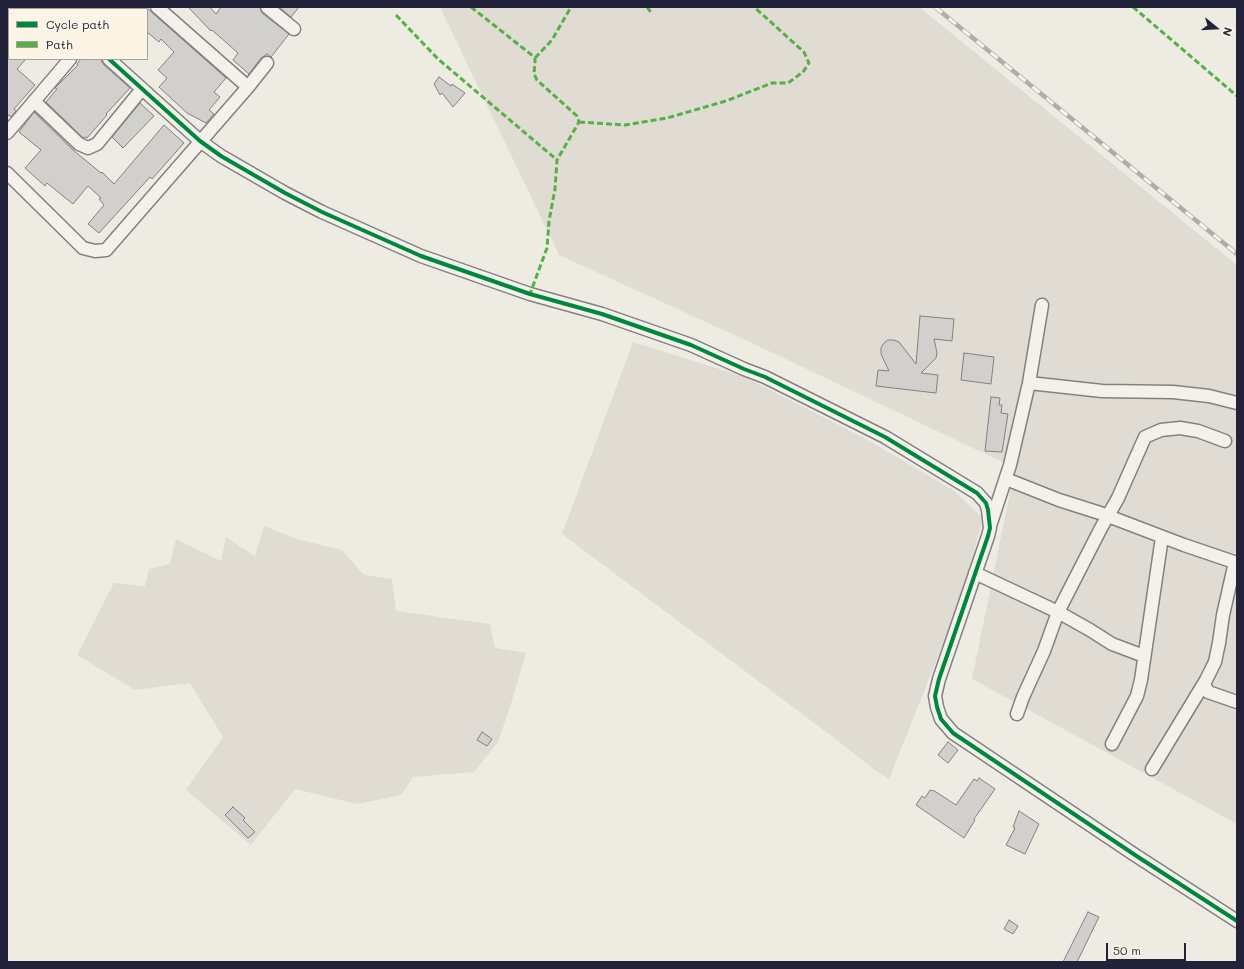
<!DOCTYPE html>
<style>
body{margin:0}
#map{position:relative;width:1244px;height:969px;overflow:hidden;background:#eeebe3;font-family:Mali,sans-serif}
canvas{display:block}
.frame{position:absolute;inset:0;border:8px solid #22223b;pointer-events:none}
.legend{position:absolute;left:8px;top:8px;width:140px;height:52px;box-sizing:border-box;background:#fcf5e5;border:1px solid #a5a1a1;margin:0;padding:5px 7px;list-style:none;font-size:12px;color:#22223b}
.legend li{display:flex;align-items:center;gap:8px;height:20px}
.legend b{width:20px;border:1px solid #a5a1a1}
.north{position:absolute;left:1196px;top:8px;width:40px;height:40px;-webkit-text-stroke:3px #fcf5e5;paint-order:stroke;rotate:108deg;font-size:11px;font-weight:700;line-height:16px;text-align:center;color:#22223b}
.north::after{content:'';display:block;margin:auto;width:14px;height:18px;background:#22223b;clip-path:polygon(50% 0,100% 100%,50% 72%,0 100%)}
.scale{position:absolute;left:1106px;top:943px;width:80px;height:18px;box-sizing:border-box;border:2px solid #22223b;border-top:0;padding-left:5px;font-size:12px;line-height:14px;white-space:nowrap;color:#22223b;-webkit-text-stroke:3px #fcf5e5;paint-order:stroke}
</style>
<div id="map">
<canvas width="1244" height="969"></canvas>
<div class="frame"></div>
<ul class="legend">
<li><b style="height:5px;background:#00873e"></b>Cycle path</li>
<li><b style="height:5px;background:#55b146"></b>Path</li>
</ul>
<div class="north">N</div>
<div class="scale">50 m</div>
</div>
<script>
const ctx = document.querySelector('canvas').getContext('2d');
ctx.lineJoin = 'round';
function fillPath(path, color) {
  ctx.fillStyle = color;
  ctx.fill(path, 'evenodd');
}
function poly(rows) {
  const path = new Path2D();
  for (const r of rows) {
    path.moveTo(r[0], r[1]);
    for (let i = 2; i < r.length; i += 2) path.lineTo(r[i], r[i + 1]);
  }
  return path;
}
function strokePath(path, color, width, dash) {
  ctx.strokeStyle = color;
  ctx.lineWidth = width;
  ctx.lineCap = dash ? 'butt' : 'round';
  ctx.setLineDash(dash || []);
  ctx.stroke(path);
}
const green = poly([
 [440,7,919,7,1237,265,1237,824,972,679,1015,468,754,344,559,255],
 [633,342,745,377,866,439,953,490,983,518,963,594,889,779,875,770,833,737,562,534],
 [264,526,297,539,342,550,364,575,392,579,396,611,490,624,495,648,526,653,510,707,498,742,474,772,413,777,401,795,357,804,295,789,251,845,186,790,223,737,190,683,135,690,77,655,114,583,145,586,149,569,170,564,176,539,221,561,226,537,255,556]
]);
const building = poly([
 [188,7,210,7,216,14,221,7,260,7,262,13,289,34,271,57,267,54,261,58,249,74,233,60,238,53,212,30,211,31,188,7],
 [279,7,299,7,291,17,279,7],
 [147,8,226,78,214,92,220,97,209,110,214,114,206,123,187,113,159,87,167,78,158,70,174,52,161,39,159,42,147,32,147,8],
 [7,59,26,59,17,69,35,85,14,109,16,111,11,117,9,115,7,117,7,59],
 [81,59,100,59,104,65,130,88,106,114,107,115,87,138,85,137,83,138,46,102,57,89,55,88,78,65,77,64,81,59],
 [439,77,451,86,452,84,465,93,453,107,442,93,440,95,434,84,439,77],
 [140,103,154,116,123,148,112,137,140,103],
 [34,112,73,150,101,173,102,172,114,184,164,125,184,143,152,179,150,177,99,233,88,224,104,205,99,199,101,198,88,186,73,204,47,183,45,186,25,168,41,150,19,132,34,112],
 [920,316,954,319,952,341,934,339,937,353,936,358,921,373,938,375,936,393,876,386,878,370,889,371,881,354,881,348,884,343,888,340,894,340,899,342,916,364,920,316],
 [964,353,994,357,991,384,961,380,964,353],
 [991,397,1000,398,999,405,1002,405,1001,413,1008,414,1002,452,985,451,991,397],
 [482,732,492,739,487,746,477,740,482,732],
 [948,742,958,750,948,763,938,755,948,742],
 [979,778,995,789,974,819,975,820,964,838,916,805,922,796,925,798,930,790,932,791,933,790,956,805,974,779,977,781,979,778],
 [233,807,245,818,243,820,255,832,248,838,225,815,233,807],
 [1019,811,1039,824,1025,854,1006,845,1015,828,1013,827,1019,811],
 [1088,912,1099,917,1077,962,1063,962,1088,912],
 [1009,920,1018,926,1013,934,1004,929,1009,920]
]);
const minor = poly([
 [50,7,53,9],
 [157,7,248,87],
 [267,7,294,29],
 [109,59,200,141,221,156,285,193,322,212,421,256,530,294,602,314,691,345,744,369,765,377,885,437,977,493,986,503,988,510,990,528,988,536,939,679,935,696,937,707,941,719,953,733,1135,855,1237,921],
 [34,101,79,144,88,148,97,144,142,89],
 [7,133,70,59],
 [7,173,83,248,95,251,106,250,248,87,267,63],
 [1029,383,1102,391,1173,392,1209,396,1237,403],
 [1006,479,1059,500,1100,513,1184,545,1237,563],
 [991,523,1010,465,1029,383,1042,305],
 [975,573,1058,612,1090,630,1112,644,1144,656],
 [1204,684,1208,692,1237,702],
 [1017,714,1023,697,1044,651,1058,612,1101,528,1118,498,1145,437,1161,430,1180,428,1198,431,1225,441],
 [1112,744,1137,696,1141,680,1162,537],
 [1152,769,1206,680,1215,662,1219,643,1223,615,1235,562]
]);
const rail = poly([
 [935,7,1237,254]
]);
const quiet = poly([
 [471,7,533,56,535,58,535,62,534,74,537,80,577,116,579,122,557,160,555,189,549,221,547,248,530,294],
 [647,7,652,14],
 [1133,7,1237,96],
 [396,15,438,59,557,160],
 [535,58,552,40,571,7],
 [579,122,625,125,667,118,726,101,772,83,788,83,803,72,809,63,804,52,754,7]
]);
const cycleway = poly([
 [109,59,200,141,221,156,285,193,322,212,421,256,530,294,602,314,691,345,744,369,765,377,885,437,977,493,986,503,988,510,990,528,988,536,939,679,935,696,937,707,941,719,953,733,1135,855,1237,921]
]);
fillPath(green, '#e0dcd3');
fillPath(building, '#d2d0cc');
strokePath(building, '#828182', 1);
strokePath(minor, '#828182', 15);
strokePath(minor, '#f4f1eb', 12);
strokePath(rail, '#afadac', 4.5);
strokePath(rail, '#fcf5e5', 3, [9]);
strokePath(quiet, '#55b146', 3, [6, 3]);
strokePath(cycleway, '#00873e', 4);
</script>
